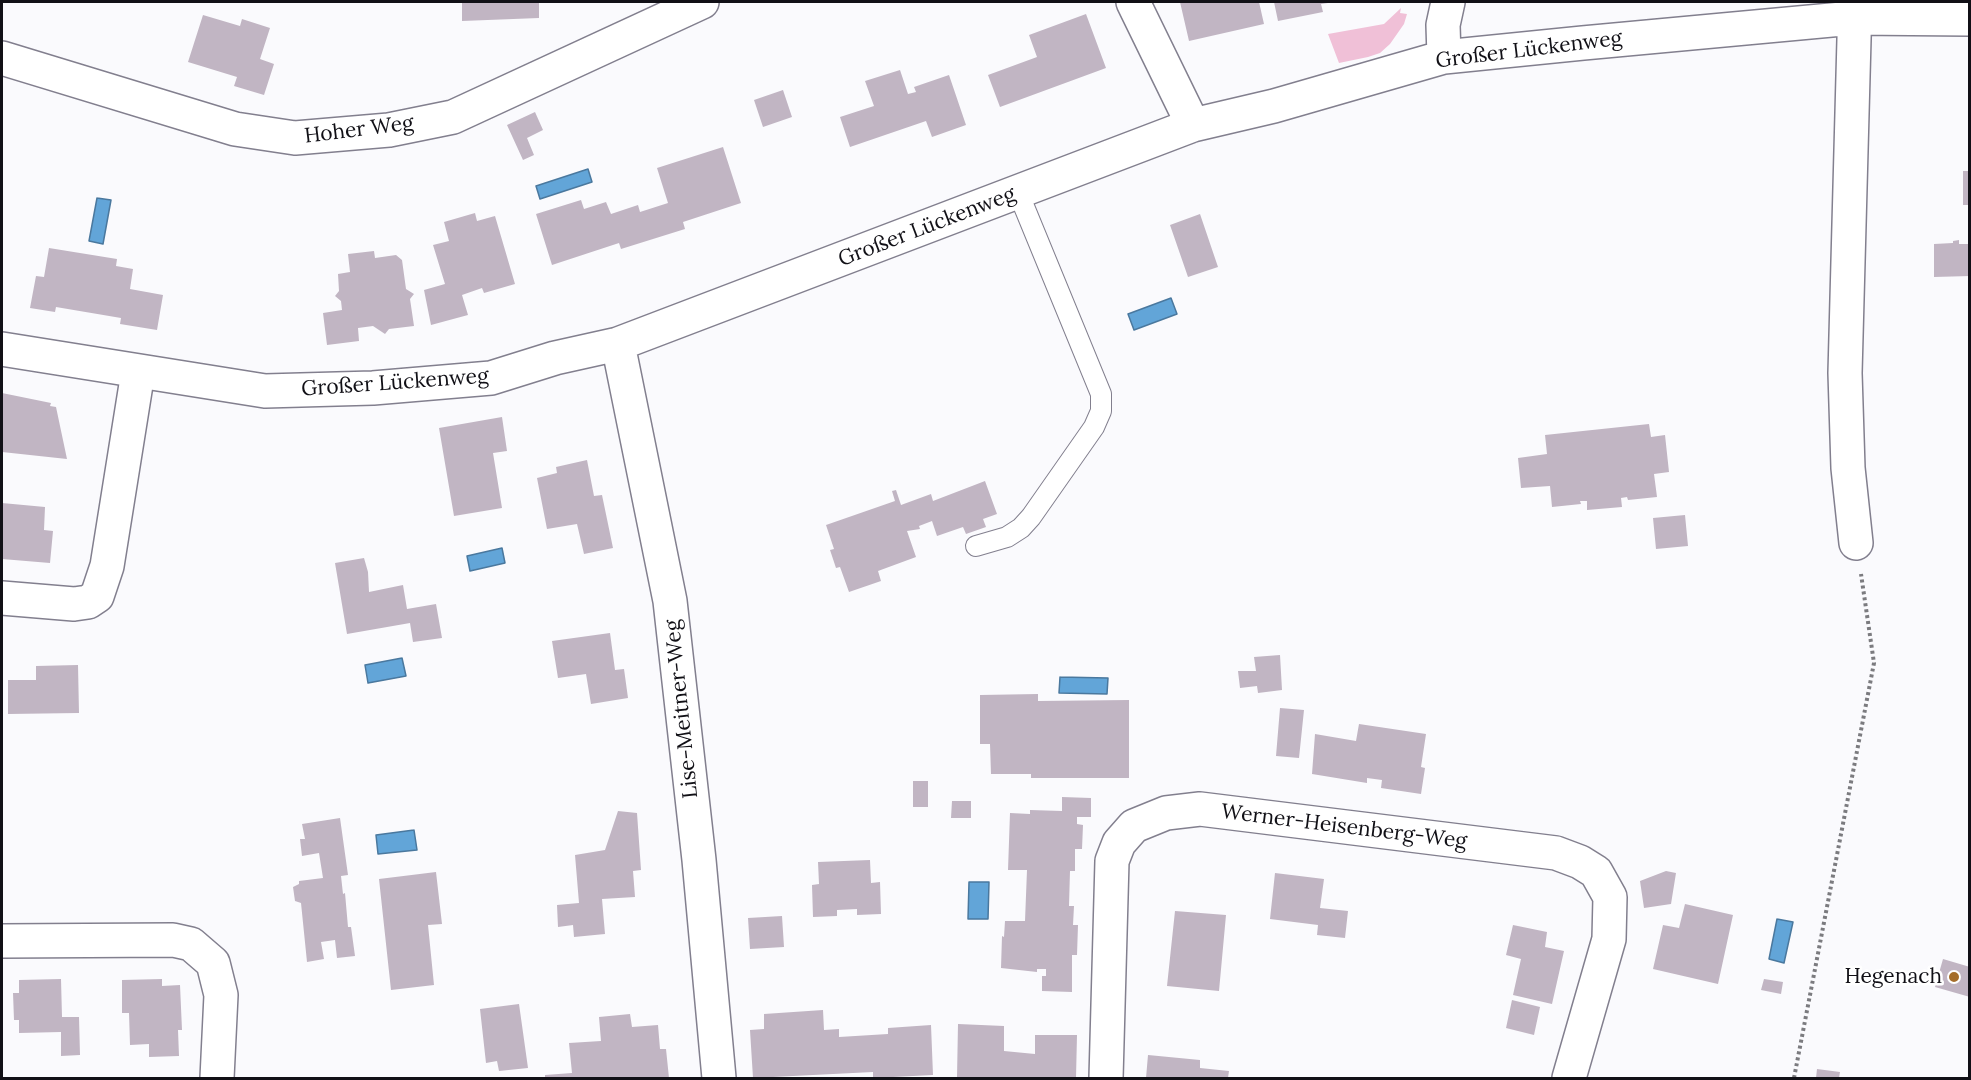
<!DOCTYPE html>
<meta charset="utf-8">
<style>
body{margin:0}
#map{position:relative;width:1971px;height:1080px;overflow:hidden;background:#fafafd;font-family:Lora,serif}
canvas{display:block}
.frame{position:absolute;inset:0;border:3px solid #111016;pointer-events:none}
</style>
<div id="map">
<canvas width="1971" height="1080"></canvas>
<div class="frame"></div>
</div>
<script>
const ctx = document.querySelector('canvas').getContext('2d');
ctx.lineJoin = 'round';
function fillPath(path, color) {
  ctx.fillStyle = color;
  ctx.fill(path, 'evenodd');
}
function poly(rows) {
  const path = new Path2D();
  for (const r of rows) {
    path.moveTo(r[0], r[1]);
    for (let i = 2; i < r.length; i += 2) path.lineTo(r[i], r[i + 1]);
  }
  return path;
}
function strokePath(path, color, width, dash) {
  ctx.strokeStyle = color;
  ctx.lineWidth = width;
  ctx.lineCap = dash ? 'butt' : 'round';
  ctx.setLineDash(dash || []);
  ctx.stroke(path);
}
function label(font, color, halo, rows, align = 'center') {
  ctx.font = font + ' Lora,serif';
  ctx.lineWidth = 5;
  ctx.setLineDash([]);
  ctx.textBaseline = 'middle';
  ctx.strokeStyle = halo;
  ctx.fillStyle = color;
  for (const [text, x, y, turn = 0] of rows) {
    ctx.save();
    ctx.translate(x, y);
    ctx.rotate((+turn || 0) * Math.PI / 180);
    ctx.textAlign = isNaN(turn) ? turn : align;
    if (halo) ctx.strokeText(text, 0, 0);
    ctx.fillText(text, 0, 0);
    ctx.restore();
  }
}
const green = poly([
 [1401,8,1400,13,1407,14,1404,24,1390,44,1380,53,1368,57,1339,63,1328,34,1384,24]
]);
const water = poly([
 [588,169,592,182,540,199,536,186,588,169],
 [97,198,111,200,103,244,89,241,97,198],
 [1171,298,1177,314,1134,330,1128,314,1171,298],
 [502,548,505,563,470,571,467,556,502,548],
 [402,658,406,676,368,683,365,665,402,658],
 [1060,677,1108,678,1107,694,1059,693,1060,677],
 [414,830,417,850,378,854,376,835,414,830],
 [969,882,989,882,988,919,968,919,969,882],
 [1777,919,1793,922,1784,963,1769,959,1777,919]
]);
const building = poly([
 [462,2,539,2,539,18,462,21],
 [1180,2,1259,2,1264,24,1189,41],
 [1274,2,1328,2,1328,3,1321,4,1323,12,1278,21],
 [1086,14,1106,68,1000,107,988,75,1037,57,1029,35],
 [203,15,240,26,242,19,270,28,260,59,274,64,264,95,234,86,237,77,188,62],
 [900,70,908,94,916,92,914,87,949,75,966,125,932,137,926,121,850,147,840,117,874,106,865,81],
 [783,90,792,117,763,127,754,100],
 [535,112,543,130,527,138,534,155,523,160,507,125],
 [723,147,741,203,683,222,685,229,621,249,619,243,552,265,536,214,581,200,584,209,606,202,611,214,638,205,640,212,668,203,657,168],
 [1963,171,1970,171,1970,205,1963,205],
 [475,213,477,221,495,216,515,284,484,293,482,288,462,295,468,315,431,325,424,290,445,284,433,245,449,241,444,222],
 [1200,214,1218,267,1188,277,1170,225],
 [1959,240,1959,244,1970,244,1970,276,1934,277,1934,244,1953,243,1953,241],
 [49,248,117,259,116,266,133,269,130,289,163,295,157,330,120,324,121,318,56,307,55,312,30,308,36,276,44,277],
 [374,251,375,258,396,255,402,260,406,289,414,294,410,299,414,326,389,329,385,334,373,326,358,328,359,341,327,345,323,313,342,310,341,301,335,296,339,291,338,274,350,272,348,254],
 [2,393,51,403,50,406,56,407,67,459,2,452],
 [502,417,507,451,493,453,502,508,454,516,439,428],
 [1649,424,1651,437,1665,435,1669,472,1654,474,1657,497,1628,500,1627,497,1621,498,1622,507,1587,510,1587,501,1580,501,1581,504,1552,507,1550,486,1521,488,1518,458,1547,454,1545,435],
 [587,460,594,496,602,495,613,548,584,554,577,524,547,529,537,478,557,473,556,467],
 [985,481,997,514,983,519,986,527,966,534,963,527,937,536,932,521,919,526,920,529,907,531,916,557,878,571,881,581,849,592,840,567,836,568,830,550,834,549,826,525,895,501,892,491,896,490,901,505,931,494,933,501],
 [2,503,45,507,44,530,53,531,50,563,2,559],
 [1685,515,1688,546,1656,549,1653,518],
 [364,558,368,572,369,592,403,585,407,609,436,604,442,638,413,642,410,623,347,634,335,563],
 [610,633,615,670,624,669,628,698,591,704,586,674,558,678,552,641],
 [1280,655,1282,690,1258,693,1257,686,1240,688,1238,671,1256,671,1254,657],
 [78,665,79,713,8,714,8,680,36,680,36,666],
 [1038,694,1038,701,1129,700,1129,778,1031,778,1031,774,991,774,990,744,980,744,980,695],
 [1280,708,1304,710,1299,758,1276,756],
 [1359,724,1426,734,1421,767,1425,768,1421,794,1381,788,1382,780,1367,778,1367,783,1312,774,1315,734,1356,741],
 [913,781,928,781,928,807,913,807],
 [1062,797,1091,798,1091,817,1077,817,1077,824,1083,825,1082,849,1075,849,1075,871,1070,871,1069,906,1074,906,1073,925,1078,925,1077,955,1072,955,1072,992,1042,991,1042,976,1046,976,1046,969,1037,969,1037,972,1001,968,1002,936,1004,937,1005,921,1025,921,1027,870,1008,870,1010,813,1030,814,1030,810,1062,811],
 [952,801,971,801,971,818,951,818],
 [618,811,637,813,641,870,633,871,635,897,602,899,605,934,574,937,573,925,558,927,557,905,579,903,575,855,605,850],
 [340,818,348,875,341,876,343,894,345,893,348,927,351,927,355,956,337,958,335,940,321,942,324,959,307,962,301,903,295,901,293,887,299,884,299,881,323,878,319,853,302,856,300,839,305,839,302,824],
 [870,860,871,883,880,882,881,914,857,915,857,909,837,910,837,916,813,917,812,885,819,884,818,862],
 [1666,871,1676,873,1671,904,1644,908,1640,881],
 [436,872,442,924,428,925,434,985,391,990,379,879],
 [1275,873,1324,879,1320,908,1348,911,1345,938,1317,935,1318,925,1270,919],
 [1685,904,1733,915,1718,984,1653,969,1663,925,1679,928],
 [1175,911,1226,915,1219,991,1167,986],
 [782,916,784,947,750,949,748,918],
 [1513,925,1547,932,1545,947,1564,951,1552,1004,1513,995,1521,959,1506,955],
 [1943,959,1970,967,1970,997,1935,987],
 [61,979,62,1017,79,1017,80,1055,61,1056,61,1032,19,1033,19,1020,14,1020,13,993,19,993,19,980],
 [162,979,162,986,180,985,182,1030,178,1030,179,1056,149,1057,149,1044,130,1045,129,1013,122,1013,122,980],
 [1764,979,1783,982,1781,994,1761,990],
 [1512,1000,1540,1007,1534,1035,1506,1028],
 [519,1004,528,1068,499,1071,497,1061,486,1063,480,1009],
 [823,1010,824,1030,839,1029,839,1037,888,1034,888,1028,931,1025,933,1075,873,1078,873,1072,753,1078,750,1030,764,1029,764,1014],
 [630,1014,632,1027,658,1025,660,1049,666,1049,669,1078,545,1078,545,1075,572,1073,569,1043,601,1041,599,1017],
 [958,1024,1004,1026,1004,1051,1035,1054,1035,1035,1077,1035,1076,1078,957,1077],
 [1148,1055,1200,1060,1200,1068,1229,1071,1228,1078,1146,1078],
 [1817,1069,1840,1072,1839,1078,1816,1078]
]);
const path = poly([
 [1794,1078,1874,663,1861,574]
]);
const lane = poly([
 [976,546,1007,537,1021,528,1031,517,1094,427,1101,411,1101,394,1018,192]
]);
const street = poly([
 [1133,2,1193,125],
 [1855,2,1845,373,1848,468,1856,543],
 [1444,57,1443,25,1448,2],
 [2,58,235,129,295,138,389,130,453,117,702,2],
 [618,344,670,601,699,860,719,1078],
 [2,349,265,391,373,388,491,378,555,358,618,344,1193,125,1274,106,1444,57,1583,43,1853,18,1970,19],
 [2,598,74,604,88,602,97,596,107,566,138,372],
 [2,941,173,940,191,944,213,963,221,995,217,1078],
 [1106,1078,1112,861,1119,843,1134,826,1166,813,1200,809,1556,853,1580,862,1596,872,1610,897,1609,939,1569,1078]
]);
const markers = [
 [1954,977,6,"#a56d2a"]
];
const streetNames = [
 ["Großer Lückenweg",1529,50,-7],
 ["Hoher Weg",359,130,-7],
 ["Großer Lückenweg",927,227,-21],
 ["Großer Lückenweg",395,383,-4],
 ["Lise-Meitner-Weg",682,709,-96],
 ["Werner-Heisenberg-Weg",1344,827,7]
];
const poiNames = [
 ["Hegenach",1942,977]
];
fillPath(green, '#f0c0d7');
fillPath(water, '#62a5d8');
strokePath(water, '#4a789e', 1.5);
fillPath(building, '#c1b5c3');
strokePath(lane, '#827f8e', 22);
strokePath(street, '#827f8e', 36);
strokePath(path, '#7b7b7f', 4, [3, 3]);
strokePath(lane, '#fff', 20);
strokePath(street, '#fff', 33);
for (const [x, y, r, color] of markers) {
  const dot = new Path2D();
  dot.arc(x, y, r, 0, 2 * Math.PI);
  ctx.fillStyle = color;
  ctx.fill(dot);
  strokePath(dot, '#fff', 2);
}
label('21px', '#111016', '#fff', streetNames);
label('21px', '#111016', '#fff', poiNames, 'right');
</script>
